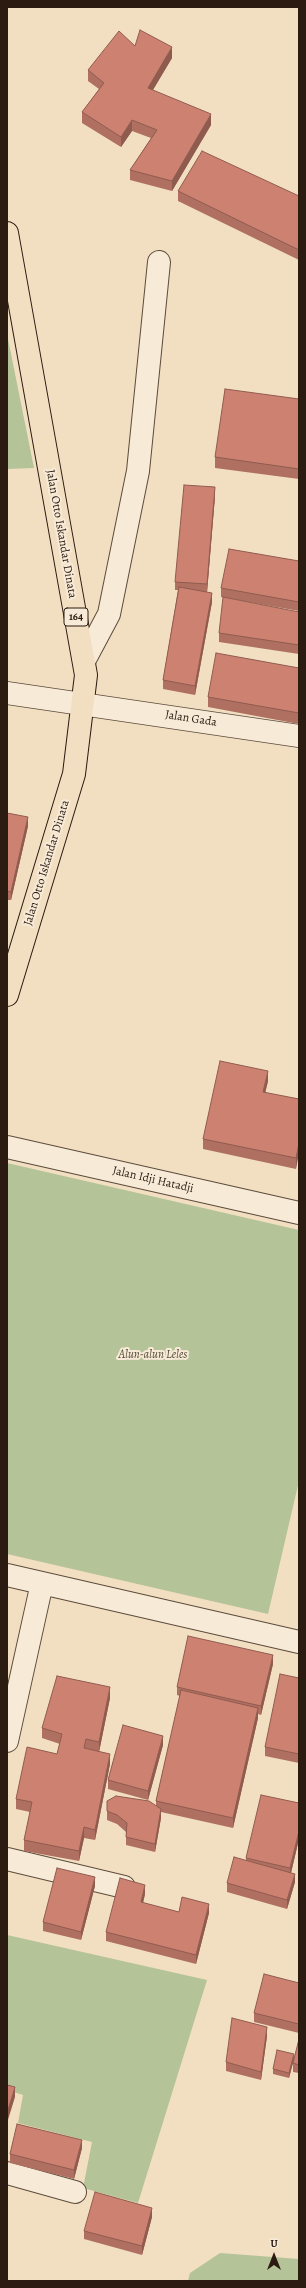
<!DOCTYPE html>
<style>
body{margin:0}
#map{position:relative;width:306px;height:2288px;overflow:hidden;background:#f2dfc2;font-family:Alegreya,serif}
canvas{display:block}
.frame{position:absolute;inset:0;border:8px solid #2b1b10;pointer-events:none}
.north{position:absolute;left:254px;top:2236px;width:40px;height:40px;-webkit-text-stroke:3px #f7ead7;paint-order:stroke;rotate:0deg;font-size:11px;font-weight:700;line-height:16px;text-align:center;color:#2b1b10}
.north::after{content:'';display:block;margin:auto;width:14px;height:18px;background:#2b1b10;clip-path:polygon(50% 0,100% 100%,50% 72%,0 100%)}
</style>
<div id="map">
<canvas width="306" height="2288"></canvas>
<div class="frame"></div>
<div class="north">U</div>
</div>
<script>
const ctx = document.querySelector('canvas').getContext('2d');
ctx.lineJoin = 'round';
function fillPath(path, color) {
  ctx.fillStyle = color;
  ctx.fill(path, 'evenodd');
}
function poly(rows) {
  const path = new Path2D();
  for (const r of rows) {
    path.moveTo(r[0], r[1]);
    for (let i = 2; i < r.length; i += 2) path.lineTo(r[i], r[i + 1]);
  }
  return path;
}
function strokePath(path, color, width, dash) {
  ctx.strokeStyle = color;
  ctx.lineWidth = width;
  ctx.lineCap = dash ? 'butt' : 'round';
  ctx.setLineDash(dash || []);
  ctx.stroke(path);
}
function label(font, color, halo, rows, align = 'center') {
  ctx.font = font + ' Alegreya,serif';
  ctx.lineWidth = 4;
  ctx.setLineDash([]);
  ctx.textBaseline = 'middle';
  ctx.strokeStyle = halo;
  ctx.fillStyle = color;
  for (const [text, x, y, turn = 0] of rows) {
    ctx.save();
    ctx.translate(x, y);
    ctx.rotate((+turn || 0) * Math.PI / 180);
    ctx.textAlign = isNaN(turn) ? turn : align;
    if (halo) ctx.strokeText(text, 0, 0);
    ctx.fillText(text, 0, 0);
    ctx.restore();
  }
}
const green = poly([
 [7,334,34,468,7,469],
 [7,1163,299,1230,299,1481,268,1614,7,1554],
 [7,1935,207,1980,138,2203,83,2188,92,2142,18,2123,23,2095,7,2090],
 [220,2253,299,2259,299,2281,188,2281,190,2273]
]);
const minor = poly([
 [84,661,109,614,138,471,159,262],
 [7,693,299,736],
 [7,1147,299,1213],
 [7,1575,299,1642],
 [7,1741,42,1583],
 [7,1859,124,1887],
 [7,2173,75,2192]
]);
const major = poly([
 [7,233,86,675,74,774,7,995]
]);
const wall = poly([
 [135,46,172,58,153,90,211,125,172,191,130,180,130,170,151,138,132,131,121,147,82,123,82,112,99,89,88,81,88,70],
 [178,191,299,196,299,260,178,201],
 [299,399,299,479,215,468,215,457],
 [215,496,207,592,212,602,195,695,163,689,163,680,178,590,175,590,175,582],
 [299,561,299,611,221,597,221,588],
 [299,612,299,654,219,642,219,633],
 [299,668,299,724,208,707,208,697],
 [7,813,28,826,11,900,7,900],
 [268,1081,265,1093,299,1099,296,1169,203,1149,203,1139],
 [273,1664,261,1715,258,1714,258,1718,233,1828,161,1812,161,1818,155,1852,126,1845,126,1832,117,1824,107,1820,107,1801,156,1806,156,1801,180,1696,177,1695,177,1687],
 [299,1678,299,1763,265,1756,265,1747],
 [110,1698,99,1752,110,1764,95,1840,84,1838,79,1861,24,1851,24,1840,30,1812,16,1809,16,1799,57,1754,60,1744,42,1738,42,1728],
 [163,1745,148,1800,108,1789,108,1780],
 [299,1803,299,1839,291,1873,295,1882,287,1909,227,1892,227,1883,246,1860,246,1858],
 [95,1886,81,1940,43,1931,43,1922],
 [145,1894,143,1903,179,1912,209,1913,196,1964,106,1941,106,1932],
 [299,1983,299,2033,254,2022,254,2013],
 [267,2036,261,2080,226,2071,226,2062],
 [299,2039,299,2073,293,2072,293,2063],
 [294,2059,289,2078,273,2074,273,2069],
 [82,2148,74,2179,10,2163,10,2154],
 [152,2217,142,2255,84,2239,84,2231]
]);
const shadedWall = poly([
 [172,47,172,58,148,98,148,88],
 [211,114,211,125,172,191,172,181],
 [132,120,132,131,121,147,121,137],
 [215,487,215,496,207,593,207,584],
 [212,593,212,602,195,695,195,686],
 [28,817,28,826,11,900,11,892],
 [268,1071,268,1081,263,1102,263,1092],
 [299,1143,299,1153,296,1169,296,1158],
 [273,1655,273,1664,261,1715,261,1706],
 [110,1687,110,1698,99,1752,99,1742],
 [258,1708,258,1718,233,1828,233,1818],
 [163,1736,163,1745,148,1800,148,1791],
 [110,1754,110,1764,95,1840,95,1830],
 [161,1809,161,1818,155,1852,155,1844],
 [84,1827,84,1838,79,1861,79,1851],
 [299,1831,299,1839,290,1877,290,1868],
 [295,1874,295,1882,287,1909,287,1900],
 [95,1877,95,1886,81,1940,81,1932],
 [145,1885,145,1894,141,1911,141,1902],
 [209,1904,209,1913,196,1964,196,1955],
 [267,2027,267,2036,261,2080,261,2072],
 [294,2054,294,2059,289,2078,289,2073],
 [15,2087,15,2097,7,2123,7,2113],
 [82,2140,82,2148,74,2179,74,2170],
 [152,2208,152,2217,142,2255,142,2246]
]);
const building = poly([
 [140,30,172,47,148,88,211,114,172,181,130,170,157,130,132,120,121,137,82,112,104,83,88,70,119,31,135,46,140,30],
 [202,151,299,196,299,250,178,191,202,151],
 [225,389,299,399,299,469,215,457,225,389],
 [184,485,215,487,207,584,175,582,184,485],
 [229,549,299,561,299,602,221,588,229,549],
 [179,587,212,593,195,686,163,680,179,587],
 [223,597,299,612,299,645,219,633,223,597],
 [216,653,299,668,299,713,208,697,216,653],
 [7,813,28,817,11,892,7,891,7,813],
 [220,1061,268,1071,263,1092,299,1099,299,1143,296,1158,203,1139,220,1061],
 [188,1636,273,1655,261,1706,177,1687,188,1636],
 [280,1674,299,1678,299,1754,265,1747,280,1674],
 [57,1676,110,1687,99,1742,86,1739,84,1748,110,1754,95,1830,84,1827,79,1851,24,1840,32,1802,16,1799,27,1747,57,1754,62,1734,42,1728,57,1676],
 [181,1690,258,1708,233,1818,156,1801,181,1690],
 [123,1725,163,1736,148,1791,108,1780,123,1725],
 [261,1795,299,1803,299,1831,290,1868,246,1858,261,1795],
 [116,1796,149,1801,161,1809,155,1844,126,1837,127,1823,117,1815,107,1811,107,1801,116,1796],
 [234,1857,295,1874,287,1900,227,1883,234,1857],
 [57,1868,95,1877,81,1932,43,1922,57,1868],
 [120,1878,145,1885,141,1902,179,1912,182,1897,209,1904,196,1955,106,1932,120,1878],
 [264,1974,299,1983,299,2024,254,2013,264,1974],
 [232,2018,267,2027,261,2072,226,2062,232,2018],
 [299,2039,299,2065,293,2063,299,2039],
 [277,2050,294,2054,289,2073,273,2069,277,2050],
 [7,2085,15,2087,7,2113,7,2085],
 [17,2124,82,2140,74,2170,10,2154,17,2124],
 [95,2192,152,2208,142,2246,84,2231,95,2192]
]);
const shields = [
 [76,617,24]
];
const shieldNames = [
 ["164",76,617]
];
const streetNames = [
 ["Jalan Otto Iskandar Dinata",61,534,80],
 ["Jalan Gada",191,719,9],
 ["Jalan Otto Iskandar Dinata",47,863,-73],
 ["Jalan Idji Hatadji",153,1180,13]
];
const parkNames = [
 ["Alun-alun Leles",153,1355]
];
fillPath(green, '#b4c398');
strokePath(minor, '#5d4c3c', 24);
strokePath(major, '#2b1b10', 24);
strokePath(minor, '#f7ead7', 22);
strokePath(major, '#f2dfc2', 22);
fillPath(wall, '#b07061');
fillPath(shadedWall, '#905b4f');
fillPath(building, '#cd8271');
strokePath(building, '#905b4f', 1);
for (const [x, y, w] of shields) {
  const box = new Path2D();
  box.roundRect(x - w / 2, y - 9, w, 18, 3);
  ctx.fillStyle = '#f7ead7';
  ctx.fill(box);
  strokePath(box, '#2b1b10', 1);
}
label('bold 11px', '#2b1b10', null, shieldNames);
label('12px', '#2b1b10', '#f7ead7', streetNames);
label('italic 12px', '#544d39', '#f7ead7', parkNames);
</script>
